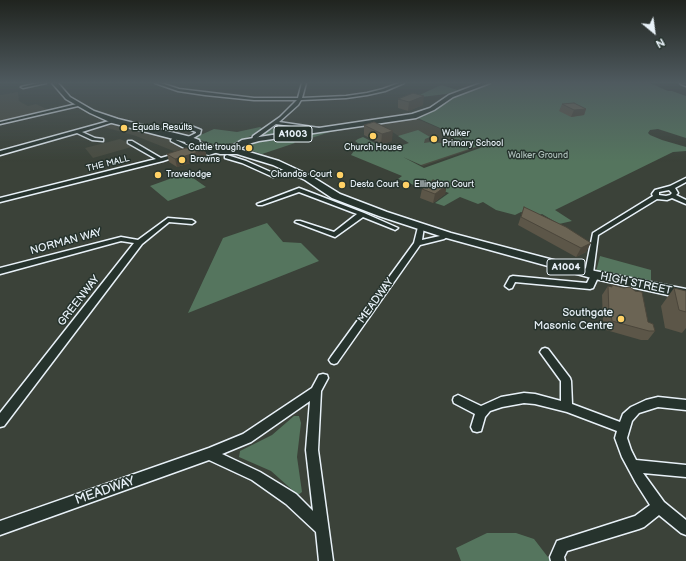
<!DOCTYPE html>
<style>
body{margin:0}
#map{position:relative;width:686px;height:561px;overflow:hidden;background:#3b4239;font-family:"Balsamiq Sans",sans-serif}
canvas{display:block}
.north{position:absolute;left:634px;top:12px;width:40px;height:40px;-webkit-text-stroke:3px #26332d;paint-order:stroke;rotate:151deg;font-size:11px;font-weight:700;line-height:16px;text-align:center;color:#e8f1f8}
.north::after{content:'';display:block;margin:auto;width:14px;height:18px;background:#e8f1f8;clip-path:polygon(50% 0,100% 100%,50% 72%,0 100%)}
</style>
<div id="map">
<canvas width="686" height="561"></canvas>
<div class="north">N</div>
</div>
<script>
const ctx = document.querySelector('canvas').getContext('2d');
ctx.lineJoin = 'round';
function fillPath(path, color) {
  ctx.fillStyle = color;
  ctx.fill(path, 'evenodd');
}
function poly(rows) {
  const path = new Path2D();
  for (const r of rows) {
    path.moveTo(r[0], r[1]);
    for (let i = 2; i < r.length; i += 2) path.lineTo(r[i], r[i + 1]);
  }
  return path;
}
function strokePath(path, color, width, dash) {
  ctx.strokeStyle = color;
  ctx.lineWidth = width;
  ctx.lineCap = dash ? 'butt' : 'round';
  ctx.setLineDash(dash || []);
  ctx.stroke(path);
}
function label(font, color, halo, rows, align = 'center') {
  ctx.font = font + ' "Balsamiq Sans",sans-serif';
  ctx.lineWidth = 3;
  ctx.setLineDash([]);
  ctx.textBaseline = 'middle';
  ctx.strokeStyle = halo;
  ctx.fillStyle = color;
  for (const [text, x, y, turn = 0] of rows) {
    ctx.save();
    ctx.translate(x, y);
    ctx.rotate((+turn || 0) * Math.PI / 180);
    ctx.textAlign = isNaN(turn) ? turn : align;
    if (halo) ctx.strokeText(text, 0, 0);
    ctx.fillText(text, 0, 0);
    ctx.restore();
  }
}
const built = poly([
 [18,92,19,101,28,106,36,104,49,110,0,122,0,95],
 [415,118,481,146,423,166,388,150,409,143,379,123],
 [120,122,176,137,173,139,191,149,181,154,136,136,104,127],
 [120,139,135,146,93,158,85,148]
]);
const green = poly([
 [491,83,650,83,668,91,672,91,686,96,686,138,658,129,650,130,648,133,650,135,662,140,686,147,686,151,673,152,555,210,572,221,559,224,542,214,535,217,521,212,515,215,496,210,483,202,478,204,460,197,444,206,435,203,449,193,432,187,427,190,398,179,402,176,351,155,354,151,361,149,362,146,355,141,358,139,363,137,388,150,409,143,398,136,418,130,430,137,425,139,424,143,431,142,459,145,457,140,442,132,443,131,478,146,421,165,403,157,424,168,483,147,413,116,446,99,483,85],
 [441,85,458,90,446,94,413,98],
 [277,126,310,128,313,129,262,136,262,135],
 [260,127,262,128,251,136,234,143,217,145,194,138,214,129,237,132],
 [334,128,336,130,299,142,290,135],
 [284,136,288,137,295,143,262,154,246,149,245,146,263,139],
 [186,173,206,187,168,201,150,186],
 [267,223,283,242,301,243,319,261,188,313,223,238],
 [600,256,651,270,651,281,613,276,596,272],
 [294,416,299,416,301,423,297,457,302,492,298,495,271,471,239,457,240,451,272,435],
 [487,533,516,533,534,539,551,561,461,561,456,548]
]);
const street = poly([
 [38,83,46,83,23,88,21,87,38,83],
 [155,83,161,83,179,89,254,98,298,98,302,83,306,83,302,98,346,96,367,93,383,89,399,83,404,83,385,91,367,95,346,98,301,100,298,105,279,122,319,128,321,129,321,130,276,124,257,138,256,141,254,141,252,140,253,136,280,117,297,100,254,100,205,95,178,91,155,83],
 [680,83,686,84,686,86,681,84,680,83],
 [77,104,78,106,0,124,0,122,77,104],
 [113,120,117,121,82,132,95,138,103,139,103,141,92,140,77,133,0,155,0,151,113,120],
 [182,124,186,124,201,130,200,134,190,140,186,140,186,138,196,133,196,132,182,126,182,124],
 [174,136,178,137,176,140,195,149,209,151,221,148,224,150,209,155,192,152,171,141,171,140,174,136],
 [128,141,132,141,161,158,178,153,181,155,163,161,0,202,0,198,156,159,128,143,128,141],
 [227,155,246,161,273,173,291,167,294,169,273,177,242,163,225,158,225,156,227,155],
 [686,178,686,182,675,188,678,193,676,195,686,200,686,204,672,198,667,200,657,199,598,235,593,273,598,273,599,275,593,288,590,289,515,282,512,288,509,289,505,286,510,277,513,276,587,283,591,275,586,275,585,273,593,233,653,196,652,194,655,190,670,186,686,178],
 [669,190,672,193,670,195,666,196,659,195,659,192,669,190],
 [299,188,364,213,398,228,395,230,393,229,363,217,335,237,295,222,296,221,300,221,334,232,357,214,299,192,262,205,258,205,257,204,299,188],
 [168,218,192,220,195,222,192,224,169,222,142,244,4,426,0,427,0,413,134,243,121,241,0,274,0,268,121,237,138,240,168,218],
 [421,225,424,227,422,240,440,236,447,233,450,235,444,239,420,245,337,363,334,364,331,363,329,360,331,357,414,243,418,227,421,225],
 [545,348,548,349,570,378,571,381,572,404,620,422,623,414,631,407,646,400,658,397,686,400,686,410,658,407,639,413,632,421,627,438,631,450,636,460,686,465,686,477,643,473,664,502,686,520,686,535,681,533,659,515,644,527,639,529,567,551,564,557,565,561,551,561,550,557,557,541,635,516,650,505,636,483,622,457,615,438,617,431,567,412,535,404,524,403,502,407,490,411,485,417,481,431,477,432,473,431,471,427,475,414,454,403,453,400,454,397,458,395,481,406,501,397,524,393,535,394,561,401,561,381,540,352,542,349,545,348],
 [323,374,327,375,328,378,321,391,318,450,333,561,319,561,316,532,286,504,252,480,209,460,0,535,0,521,209,448,243,434,312,388,319,375,323,374],
 [310,401,306,450,313,511,296,494,260,472,222,454,251,442,310,401]
]);
const primary = poly([
 [52,83,58,83,70,97,94,111,118,119,191,137,199,140,200,143,223,149,232,149,232,146,242,140,259,137,412,114,430,108,449,95,481,83,490,83,453,97,434,110,416,118,259,141,248,144,239,149,279,161,311,176,340,194,387,212,451,233,595,271,686,289,686,299,595,279,443,237,379,216,332,198,305,180,273,165,237,154,220,154,186,144,185,142,112,123,90,113,66,99,52,83]
]);
const wall = poly([
 [398,99,423,105,408,111,398,108],
 [562,104,586,109,584,115,571,117,559,111],
 [374,122,392,141,381,144,364,135,364,125],
 [205,150,207,158,177,167,169,162,167,154],
 [447,185,445,194,433,203,420,198,422,189],
 [524,207,586,252,576,257,518,225],
 [612,285,655,331,648,340,641,340,606,330,605,323,603,322,602,295,608,286,611,287],
 [674,288,686,291,686,328,682,333,665,328,661,306]
]);
const shadedWall = poly([
 [424,96,423,105,408,111,409,102],
 [586,109,584,115,571,117,574,110],
 [393,131,392,141,381,144,382,134],
 [205,150,207,158,177,167,175,159],
 [447,185,445,194,433,203,435,194],
 [591,243,586,252,576,257,581,248]
]);
const building = poly([
 [413,93,424,96,409,102,398,99,413,93],
 [574,103,586,109,574,110,562,104,574,103],
 [374,122,393,131,382,134,364,125,374,122],
 [186,148,205,150,175,159,167,154,186,148],
 [433,180,447,185,435,194,422,189,433,180],
 [524,207,566,227,591,243,581,248,521,217,524,207],
 [612,285,624,288,630,287,635,291,642,292,648,322,653,324,655,331,649,331,612,321,611,314,609,313,608,286,612,287,612,285],
 [674,288,686,291,686,312,679,310,674,288]
]);
const markers = [
 [124,128,4,"#ffd166"],
 [373,136,4,"#ffd166"],
 [434,139,4,"#ffd166"],
 [249,148,4,"#ffd166"],
 [182,160,4,"#ffd166"],
 [158,175,4,"#ffd166"],
 [340,175,4,"#ffd166"],
 [342,185,4,"#ffd166"],
 [406,185,4,"#ffd166"],
 [621,319,4,"#ffd166"]
];
const farPoinames = [
 ["Equals Results",132,128],
 ["Walker",442,134],
 ["Primary School",442,144],
 ["Cattle trough",241,148,"right"],
 ["Church House",373,148,"center"],
 ["Browns",190,160],
 ["Travelodge",166,175],
 ["Chandos Court",332,175,"right"],
 ["Desta Court",350,185],
 ["Ellington Court",414,185]
];
const farParknames = [
 ["Walker Ground",538,156]
];
const farStreetnames = [
 ["THE MALL",108,164,-14]
];
const shields = [
 [293,134,38],
 [566,267,38]
];
const shieldNames = [
 ["A1003",293,134],
 ["A1004",566,267]
];
const streetNames = [
 ["NORMAN WAY",66,242,-15],
 ["HIGH STREET",636,284,12],
 ["GREENWAY",79,301,-52],
 ["MEADWAY",376,301,-54]
];
const poiNames = [
 ["Southgate",613,313],
 ["Masonic Centre",613,326]
];
const nearStreetnames = [
 ["MEADWAY",105,491,-19]
];
fillPath(built, '#494c41');
fillPath(green, '#55755e');
strokePath(street, '#e8f1f8', 3);
strokePath(primary, '#e8f1f8', 3);
fillPath(street, '#26332d');
fillPath(primary, '#26332d');
fillPath(wall, '#5c5648');
fillPath(shadedWall, '#4b463b');
fillPath(building, '#6b6454');
strokePath(building, '#4b463b', 1);
const sky = ctx.createLinearGradient(0, 0, 0, 162);
sky.addColorStop(0, '#20241f');
sky.addColorStop(0.51, '#4f5a5f');
sky.addColorStop(1, '#4f5a5f00');
ctx.fillStyle = sky;
ctx.fillRect(0, 0, 686, 162);
for (const [x, y, r, color] of markers) {
  const dot = new Path2D();
  dot.arc(x, y, r, 0, 2 * Math.PI);
  ctx.fillStyle = color;
  ctx.fill(dot);
  strokePath(dot, '#26332d', 1.5);
}
label('9px', '#e8f1f8', '#26332d', farPoinames, 'left');
label('9px', '#adbfba', '#26332d', farParknames);
label('9px', '#e8f1f8', '#26332d', farStreetnames);
for (const [x, y, w] of shields) {
  const box = new Path2D();
  box.roundRect(x - w / 2, y - 8, w, 16, 3);
  ctx.fillStyle = '#26332d';
  ctx.fill(box);
  strokePath(box, '#e8f1f8', 1);
}
label('bold 10px', '#e8f1f8', null, shieldNames);
label('11px', '#e8f1f8', '#26332d', streetNames);
label('11px', '#e8f1f8', '#26332d', poiNames, 'right');
label('13px', '#e8f1f8', '#26332d', nearStreetnames);
</script>
